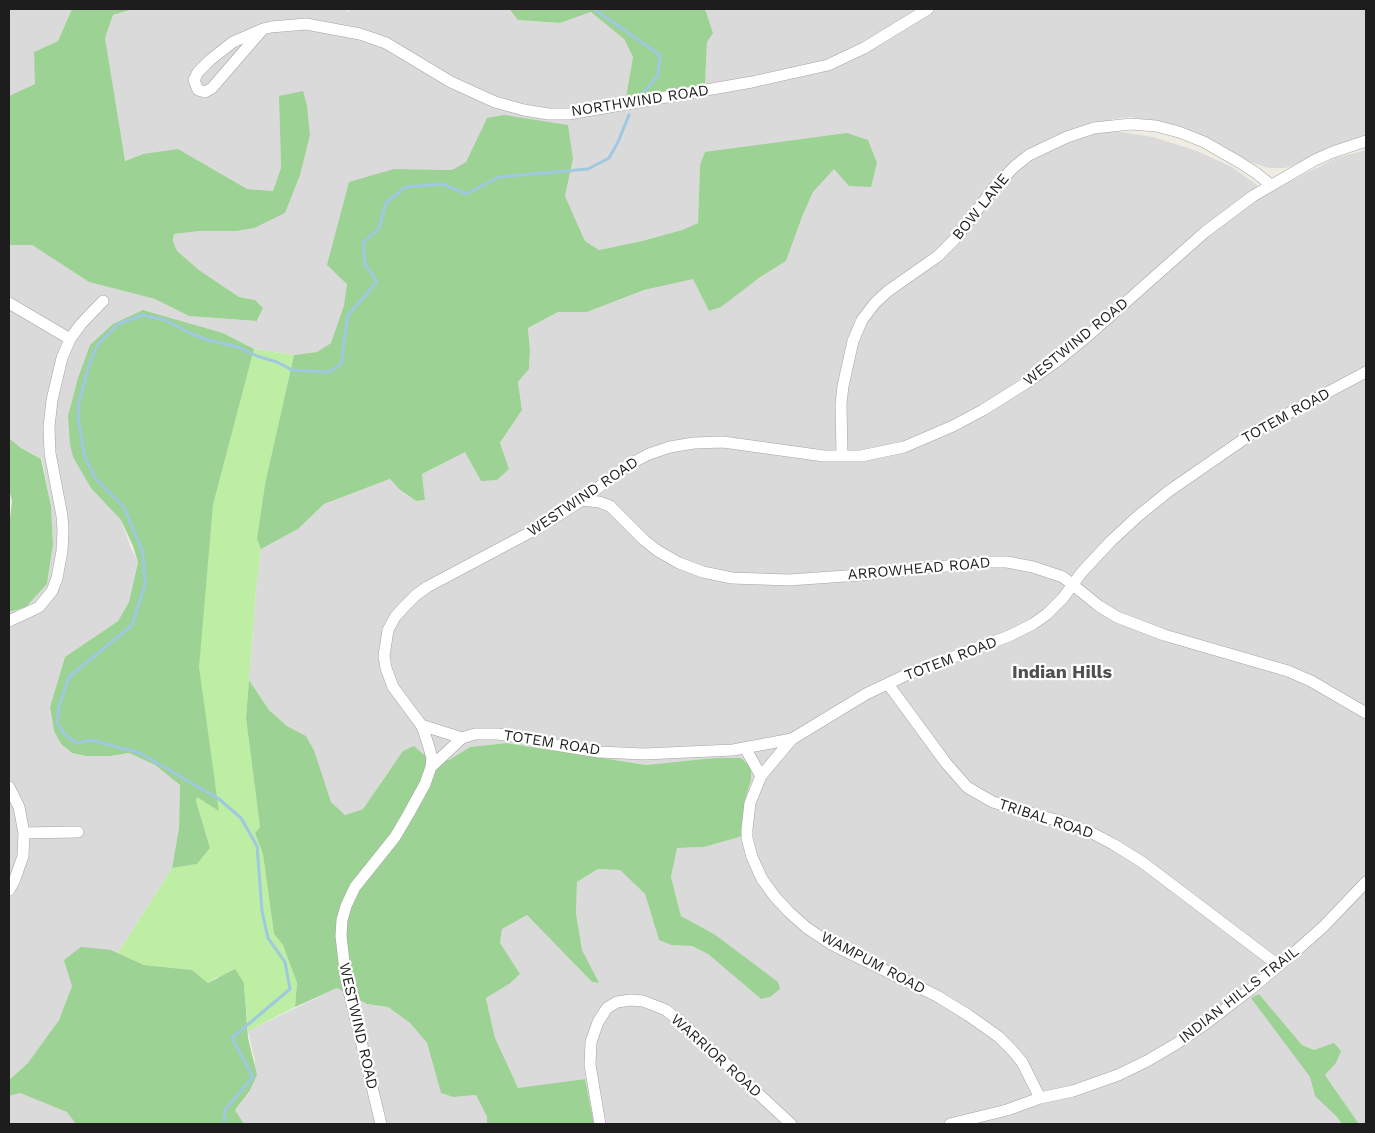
<!DOCTYPE html>
<style>
body{margin:0}
#map{position:relative;width:1375px;height:1133px;overflow:hidden;background:#efede2;font-family:"Work Sans",sans-serif}
canvas{display:block}
.frame{position:absolute;inset:0;border:10px solid #1d1d1d;pointer-events:none}
</style>
<div id="map">
<canvas width="1375" height="1133"></canvas>
<div class="frame"></div>
</div>
<script>
const ctx = document.querySelector('canvas').getContext('2d');
ctx.lineJoin = 'round';
function fillPath(path, color) {
  ctx.fillStyle = color;
  ctx.fill(path, 'evenodd');
}
function poly(rows) {
  const path = new Path2D();
  for (const r of rows) {
    path.moveTo(r[0], r[1]);
    for (let i = 2; i < r.length; i += 2) path.lineTo(r[i], r[i + 1]);
  }
  return path;
}
function strokePath(path, color, width, dash) {
  ctx.strokeStyle = color;
  ctx.lineWidth = width;
  ctx.lineCap = dash ? 'butt' : 'round';
  ctx.setLineDash(dash || []);
  ctx.stroke(path);
}
function label(font, color, halo, rows, align = 'center') {
  ctx.font = font + ' "Work Sans",sans-serif';
  ctx.lineWidth = 4.5;
  ctx.setLineDash([]);
  ctx.textBaseline = 'middle';
  ctx.strokeStyle = halo;
  ctx.fillStyle = color;
  for (const [text, x, y, turn = 0] of rows) {
    ctx.save();
    ctx.translate(x, y);
    ctx.rotate((+turn || 0) * Math.PI / 180);
    ctx.textAlign = isNaN(turn) ? turn : align;
    if (halo) ctx.strokeText(text, 0, 0);
    ctx.fillText(text, 0, 0);
    ctx.restore();
  }
}
const residential = poly([
 [9,9,72,9,58,41,34,52,36,84,9,96],
 [133,9,345,9,349,12,350,9,508,9,518,20,560,23,591,12,624,39,633,57,626,97,705,85,707,42,706,11,705,9,1366,9,1366,138,1285,168,1269,168,1252,163,1219,144,1171,124,1130,117,1112,119,1114,131,1153,137,1197,151,1232,167,1268,193,1336,158,1366,150,1366,1124,1359,1124,1325,1075,1336,1063,1333,1044,1314,1050,1302,1045,1259,994,1252,998,1310,1077,1315,1096,1337,1117,1342,1124,594,1124,585,1079,518,1089,495,1038,486,997,509,984,500,943,502,929,527,915,592,982,598,983,582,950,576,913,577,882,598,869,620,870,645,894,659,940,671,945,692,946,708,954,761,999,714,934,681,916,671,877,676,848,704,847,743,836,746,796,751,780,751,767,741,758,714,758,646,765,507,743,470,747,449,760,423,754,391,768,363,809,345,815,331,802,314,750,306,736,287,726,269,710,249,680,256,590,261,549,298,529,324,504,391,479,400,491,416,501,425,500,422,474,465,451,481,481,509,469,500,444,522,410,518,382,529,369,530,350,528,328,558,312,587,312,644,290,693,278,709,311,786,261,802,217,813,192,834,168,877,163,700,165,698,223,682,230,642,241,599,250,585,241,565,196,573,159,487,118,466,162,452,170,394,169,348,284,344,305,331,343,317,352,294,355,254,349,223,333,144,310,111,508,121,520,131,548,138,561,129,602,118,621,65,657,50,707,54,731,61,744,72,753,86,756,111,756,129,753,155,765,180,785,179,828,172,868,118,953,111,950,72,986,59,1020,46,1040,28,1063,9,1080,9,612,26,607,47,584,53,544,51,506,42,459,21,448,9,438,9,245,32,245,89,282,155,299,189,316,258,321,263,308,255,300,239,297,199,270,177,251,173,241,174,234,200,231,285,213,279,96,281,168,273,191,247,189,143,154,124,161,105,38,113,15],
 [337,988,367,1004,388,1007,410,1023,427,1043,441,1093,453,1097,476,1095,487,1117,487,1124,244,1124,235,1110,249,1093,255,1061,248,1031],
 [20,1093,68,1112,76,1124,9,1124,9,1096]
]);
const grass = poly([
 [254,349,294,355,265,484,257,539,261,549,256,590,246,718,260,827,255,833,263,854,274,934,283,945,297,983,295,1007,248,1031,244,983,217,977,208,983,192,970,144,965,118,953,172,868,197,864,210,848,196,801,197,796,219,810,198,669,213,505]
]);
const forest = poly([
 [72,9,133,9,113,15,105,38,125,161,143,154,178,149,247,189,273,191,281,168,279,96,303,91,307,106,310,135,300,175,285,213,254,228,236,231,200,231,174,234,173,241,177,251,199,270,239,297,255,300,263,308,257,321,189,316,155,299,89,282,32,245,9,245,9,96,35,84,34,52,58,41],
 [509,9,705,9,713,33,707,42,705,85,626,97,633,57,624,39,591,12,560,23,518,20],
 [504,115,568,125,573,159,565,196,585,241,599,250,642,241,682,230,698,223,700,165,705,152,847,133,868,140,877,163,871,187,849,186,834,169,813,192,802,217,786,261,759,278,721,307,709,311,693,279,644,290,587,312,558,312,528,328,530,350,529,369,518,382,522,410,500,443,509,469,497,480,481,481,465,452,422,474,425,500,416,501,400,490,390,479,324,504,298,529,261,549,257,539,265,484,294,355,317,352,331,343,344,305,347,284,327,265,349,182,394,169,452,170,466,162,487,118],
 [143,310,223,333,254,349,213,505,199,667,219,811,197,797,196,801,210,848,197,864,172,868,179,828,180,785,155,765,129,753,111,756,86,756,72,753,61,744,54,731,50,707,65,657,118,621,129,602,138,562,133,546,121,520,91,488,73,457,70,444,68,416,78,378,90,345,113,324],
 [9,438,21,448,41,459,51,506,53,544,47,584,26,607,9,612,9,528,12,501,9,489],
 [249,680,269,710,287,726,306,736,314,750,331,802,345,815,363,809,403,751,414,746,423,754,449,760,470,747,507,743,646,765,714,758,741,758,751,767,751,780,746,796,743,836,704,847,677,848,671,877,681,916,714,934,778,982,780,989,770,997,761,999,708,954,692,946,671,945,659,940,645,894,620,870,598,869,577,882,576,913,582,950,599,983,592,982,527,915,502,929,500,943,520,974,509,984,486,998,495,1038,518,1088,585,1079,594,1124,487,1124,487,1117,476,1095,453,1097,441,1093,427,1043,410,1023,388,1007,367,1004,337,988,295,1007,297,983,283,945,274,934,263,854,255,833,260,827,246,718],
 [81,947,111,950,144,965,192,970,208,983,235,969,244,983,248,1038,257,1075,249,1092,235,1110,244,1124,76,1124,67,1112,20,1093,9,1096,9,1080,28,1063,59,1020,72,986,64,960],
 [1259,994,1302,1045,1314,1050,1334,1043,1341,1051,1336,1063,1325,1075,1359,1124,1342,1124,1337,1117,1315,1096,1310,1077,1251,998]
]);
const stream = poly([
 [594,9,660,55,658,75,643,93],
 [224,1124,225,1110,253,1077,232,1038,290,989,285,962,268,938,262,911,257,846,241,818,219,799,140,753,91,740,78,743,75,742,64,734,57,722,59,706,69,677,132,625,145,585,143,553,124,507,95,478,84,454,78,418,79,401,90,362,98,344,118,324,143,315,165,320,192,334,211,341,238,347,257,356,277,362,292,370,329,372,341,364,348,315,377,282,365,264,363,243,379,228,386,203,405,187,443,184,466,194,499,177,588,169,609,158,618,142,629,115]
]);
const minor = poly([
 [263,29,212,88,205,92,198,90,194,80,198,72,210,60,233,42,247,36,263,29,271,27,306,24,360,34,386,43,451,82,495,102,524,110,548,114,569,114,752,82,828,65,864,48,928,9],
 [9,303,70,339],
 [842,456,841,404,843,386,853,341,862,320,875,303,888,291,938,256,955,239,994,188,1014,167,1029,155,1067,137,1094,128,1131,124,1156,126,1179,132,1204,142,1239,162,1256,173,1271,185],
 [582,500,599,502,610,506,644,540,658,551,679,563,703,572,732,578,789,580,860,575,985,562,1007,562,1033,567,1063,577,1099,606,1117,617,1164,635,1288,671,1311,681,1366,713],
 [9,621,39,607,52,591,57,578,62,551,63,530,62,516,50,453,49,427,52,400,62,358,70,339,81,324,103,301],
 [888,684,946,763,967,787,977,793,993,802,1012,808,1063,822,1092,833,1113,844,1142,862,1278,965],
 [421,725,462,738],
 [792,739,761,776,750,803,747,829,747,838,752,857,762,879,775,897,789,912,807,928,831,944,937,996,968,1015,999,1037,1012,1050,1022,1062,1040,1098],
 [745,748,761,776],
 [431,767,462,738,475,734,497,734,513,736,556,745,599,752,644,754,733,750,792,739,866,694,906,675,1009,636,1033,624,1047,614,1063,598,1082,572,1111,541,1138,516,1169,491,1257,430,1366,372],
 [9,787,19,807,24,833,23,856,15,879,9,890],
 [24,833,78,832],
 [381,1124,346,979,341,936,342,920,346,906,355,887,395,837,408,815,425,784,431,767,432,758,428,744,422,726,393,687,386,668,384,656,388,630,395,617,404,607,416,595,427,587,540,527,582,500,628,465,649,454,670,447,694,443,723,442,824,456,861,456,904,447,953,426,983,410,1026,383,1057,361,1090,334,1205,232,1253,196,1315,160,1333,152,1366,141],
 [600,1124,590,1065,591,1042,598,1022,607,1008,617,1002,631,1000,643,1001,666,1010,684,1025,791,1124],
 [950,1124,1007,1110,1040,1098,1073,1091,1118,1075,1147,1061,1176,1044,1204,1025,1251,989,1296,951,1324,926,1366,882]
]);
const streetNames = [
 ["NORTHWIND ROAD",640,101,-9],
 ["BOW LANE",981,207,-51],
 ["WESTWIND ROAD",1076,342,-39],
 ["TOTEM ROAD",1286,416,-29],
 ["WESTWIND ROAD",583,497,-34],
 ["ARROWHEAD ROAD",919,569,-5],
 ["TOTEM ROAD",951,659,-21],
 ["TOTEM ROAD",552,743,9],
 ["TRIBAL ROAD",1046,819,18],
 ["WAMPUM ROAD",873,963,28],
 ["INDIAN HILLS TRAIL",1239,995,-38],
 ["WESTWIND ROAD",358,1026,77],
 ["WARRIOR ROAD",716,1056,42]
];
const quarterNames = [
 ["Indian Hills",1062,673]
];
fillPath(residential, '#dbdada');
fillPath(grass, '#bdeea3');
fillPath(forest, '#9cd293');
strokePath(stream, '#9fc8e1', 3);
strokePath(minor, '#a4a4a4', 12);
strokePath(minor, '#fff', 11);
label('15px', '#1d1d1d', '#fff', streetNames);
label('bold 18px', '#505050', '#fff', quarterNames);
</script>
